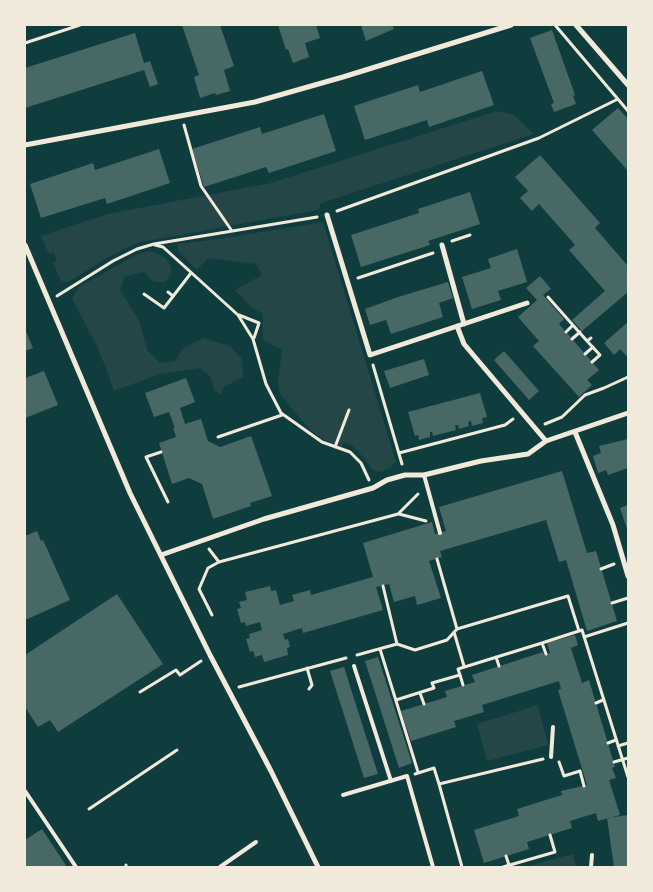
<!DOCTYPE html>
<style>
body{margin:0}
#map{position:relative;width:653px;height:892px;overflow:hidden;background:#0f3d3e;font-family:Roboto,sans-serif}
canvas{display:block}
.frame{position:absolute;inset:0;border:26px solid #f1e9da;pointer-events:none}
</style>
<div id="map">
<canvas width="653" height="892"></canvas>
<div class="frame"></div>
</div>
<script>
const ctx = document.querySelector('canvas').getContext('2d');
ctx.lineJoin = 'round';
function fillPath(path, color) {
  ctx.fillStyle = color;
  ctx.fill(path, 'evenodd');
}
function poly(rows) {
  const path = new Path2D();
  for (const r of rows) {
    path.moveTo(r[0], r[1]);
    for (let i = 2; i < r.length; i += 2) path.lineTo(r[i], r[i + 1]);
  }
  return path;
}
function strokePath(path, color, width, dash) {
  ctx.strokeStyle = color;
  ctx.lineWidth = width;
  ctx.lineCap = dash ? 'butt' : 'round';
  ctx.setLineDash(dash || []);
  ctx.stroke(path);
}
const green = poly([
 [497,111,514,115,534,134,321,203,318,210,136,243,110,256,68,282,61,281,53,263,57,261,54,253,49,254,41,236,108,214,271,183],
 [323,222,396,462,389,469,380,472,372,470,365,459,353,446,344,442,342,447,324,440,310,430,280,394,278,382,282,350,263,340,263,314,251,307,235,290,262,275,256,264,208,258,197,270,178,251,178,244,225,238],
 [151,251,166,258,171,267,171,274,165,282,154,282,144,272,125,276,120,290,139,320,147,350,160,363,175,361,182,349,203,338,230,346,242,359,243,377,224,387,221,395,215,391,210,377,200,368,160,374,114,391,106,368,96,344,72,299,79,287,138,254],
 [538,705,548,745,487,761,477,724],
 [573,854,576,867,525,867]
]);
const building = poly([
 [182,25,220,25,234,66,224,70,230,91,216,95,215,93,200,98,194,77,199,75],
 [278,25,316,25,320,38,305,43,309,57,293,63,288,49,286,50],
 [361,25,392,25,394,29,366,41],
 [552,30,575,95,573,96,576,104,554,112,551,104,554,103,530,38],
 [135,33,144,63,150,61,158,84,150,87,144,70,25,108,25,68],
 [482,71,494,105,429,127,427,120,365,140,354,106,418,85,420,92],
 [618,108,628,119,628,171,592,130],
 [324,114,336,151,269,173,266,167,204,187,192,149,260,127,262,134],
 [159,149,170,183,107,204,105,198,41,218,30,184,93,163,95,170],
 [540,155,600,223,595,228,628,266,628,292,582,331,572,320,605,291,569,250,575,245,539,204,532,211,520,198,528,191,515,177],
 [470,192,480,224,428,241,430,245,361,267,351,235,419,213,418,209],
 [517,249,527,282,498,291,501,300,472,309,462,277,491,268,488,259],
 [540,276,551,289,543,295,564,319,559,324,599,370,587,380,592,385,579,397,533,346,539,341,518,317,537,300,526,288],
 [448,282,453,298,439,303,443,317,391,334,386,320,370,325,365,309,398,297],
 [628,322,628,358,620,349,614,355,604,343],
 [25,329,33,348,25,351],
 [504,351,539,391,529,400,494,360],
 [424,359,429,375,390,388,384,371],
 [44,371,58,405,25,418,25,378],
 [186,378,195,402,180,408,185,424,201,419,208,441,220,447,251,436,272,496,250,503,251,506,213,519,202,484,189,478,172,484,159,443,176,437,173,428,175,428,169,412,154,417,145,393],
 [480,393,487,417,482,418,483,423,472,426,471,421,468,422,469,426,459,429,458,425,455,425,456,430,433,436,432,432,430,432,430,437,419,440,418,435,415,436,408,412],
 [628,439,628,468,608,475,606,470,598,473,593,456,601,453,599,446],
 [562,471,587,553,596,551,617,621,587,631,566,560,559,562,546,520,440,551,442,557,429,561,441,598,417,605,415,596,394,602,389,584,376,587,383,610,303,633,302,628,283,634,285,640,288,639,290,647,287,648,288,655,264,662,262,655,255,657,253,651,250,652,246,639,250,638,249,634,262,630,260,622,246,626,245,622,241,623,237,609,241,608,239,602,247,600,245,592,270,586,271,591,276,590,280,605,294,601,292,595,310,590,311,595,373,577,363,543,432,522,435,534,446,531,439,507],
 [628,505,628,532,620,508],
 [37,531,41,541,43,540,70,600,25,620,25,536],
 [117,594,163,664,58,732,50,720,38,727,25,707,25,655],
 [575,635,578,645,571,648,582,683,589,680,615,767,612,768,616,778,609,780,620,815,598,821,596,813,570,821,572,828,527,842,529,849,484,863,474,830,519,816,517,809,562,795,561,791,587,785,558,690,561,689,559,681,482,705,484,712,454,721,456,727,411,741,401,711,447,697,445,691,475,682,472,675,543,652,544,655,550,653,547,643],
 [378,657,412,763,399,768,365,661],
 [344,667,378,774,364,778,330,671],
 [628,815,628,867,614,867,607,818],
 [42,829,67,867,25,867,25,840]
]);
const path = poly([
 [555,25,628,111],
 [25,43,80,25],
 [184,125,201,186,232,231],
 [337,211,539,138,618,99],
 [452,241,470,235],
 [155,245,163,247,238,315,253,339,266,384,281,413,322,442,350,452,361,463,369,480],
 [358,278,433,253],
 [168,292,173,296],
 [144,294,164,308,191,273],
 [57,296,113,261,137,249,154,244,317,217],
 [548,297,587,341,591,338],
 [239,315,259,323,254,338],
 [566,332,573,325],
 [572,339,580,332],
 [587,341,600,355,592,362],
 [585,354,593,347],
 [373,365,402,464],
 [545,424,562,417,585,395,604,388,628,377],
 [218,437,282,415],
 [335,447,349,410],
 [161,452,146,457,168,502],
 [399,453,505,425,513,419],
 [399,514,426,521],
 [209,549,219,562],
 [437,559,457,629],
 [601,569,614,564],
 [383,586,397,644],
 [612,603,628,598],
 [212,615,199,589,208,568,219,562,398,514,418,494],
 [454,632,464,666],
 [584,637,628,623],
 [542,643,582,630,628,777],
 [380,649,418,772],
 [357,655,397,644,415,650,447,640,457,629,568,596,579,631],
 [496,657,499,666],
 [307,668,312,685,309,689],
 [460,675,458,669,542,643,546,654],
 [239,687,346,658],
 [140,692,176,670,180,675,201,661],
 [420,693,424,704],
 [396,700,434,688,432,683,460,675,463,685],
 [596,703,603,700],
 [608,743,616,740],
 [618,746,628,743],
 [559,762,564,776,580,771,584,786],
 [614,762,628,758],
 [415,774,434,768,439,784,543,759],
 [439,784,462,867],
 [89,809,177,750],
 [506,856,509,865],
 [126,867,126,865],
 [503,867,555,852,550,835]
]);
const service = poly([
 [424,475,440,533],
 [354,666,391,781],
 [551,757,553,727],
 [25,791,76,867],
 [343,795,407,776,433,867],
 [220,867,256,842],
 [591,867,592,855]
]);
const minor = poly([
 [576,25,628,85],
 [25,145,255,102,343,77,511,25],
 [327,215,370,355,527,303],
 [25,245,130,493,210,655,271,771,318,867],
 [442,245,464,324],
 [457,326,464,344,546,441],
 [575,432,613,525,628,576],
 [161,555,264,519,373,488,387,480,405,475,424,475,481,461,528,454,546,441,628,413]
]);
fillPath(green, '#244646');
fillPath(building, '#486865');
strokePath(path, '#f1e9da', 3);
strokePath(service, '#f1e9da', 4);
strokePath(minor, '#f1e9da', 5);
</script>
